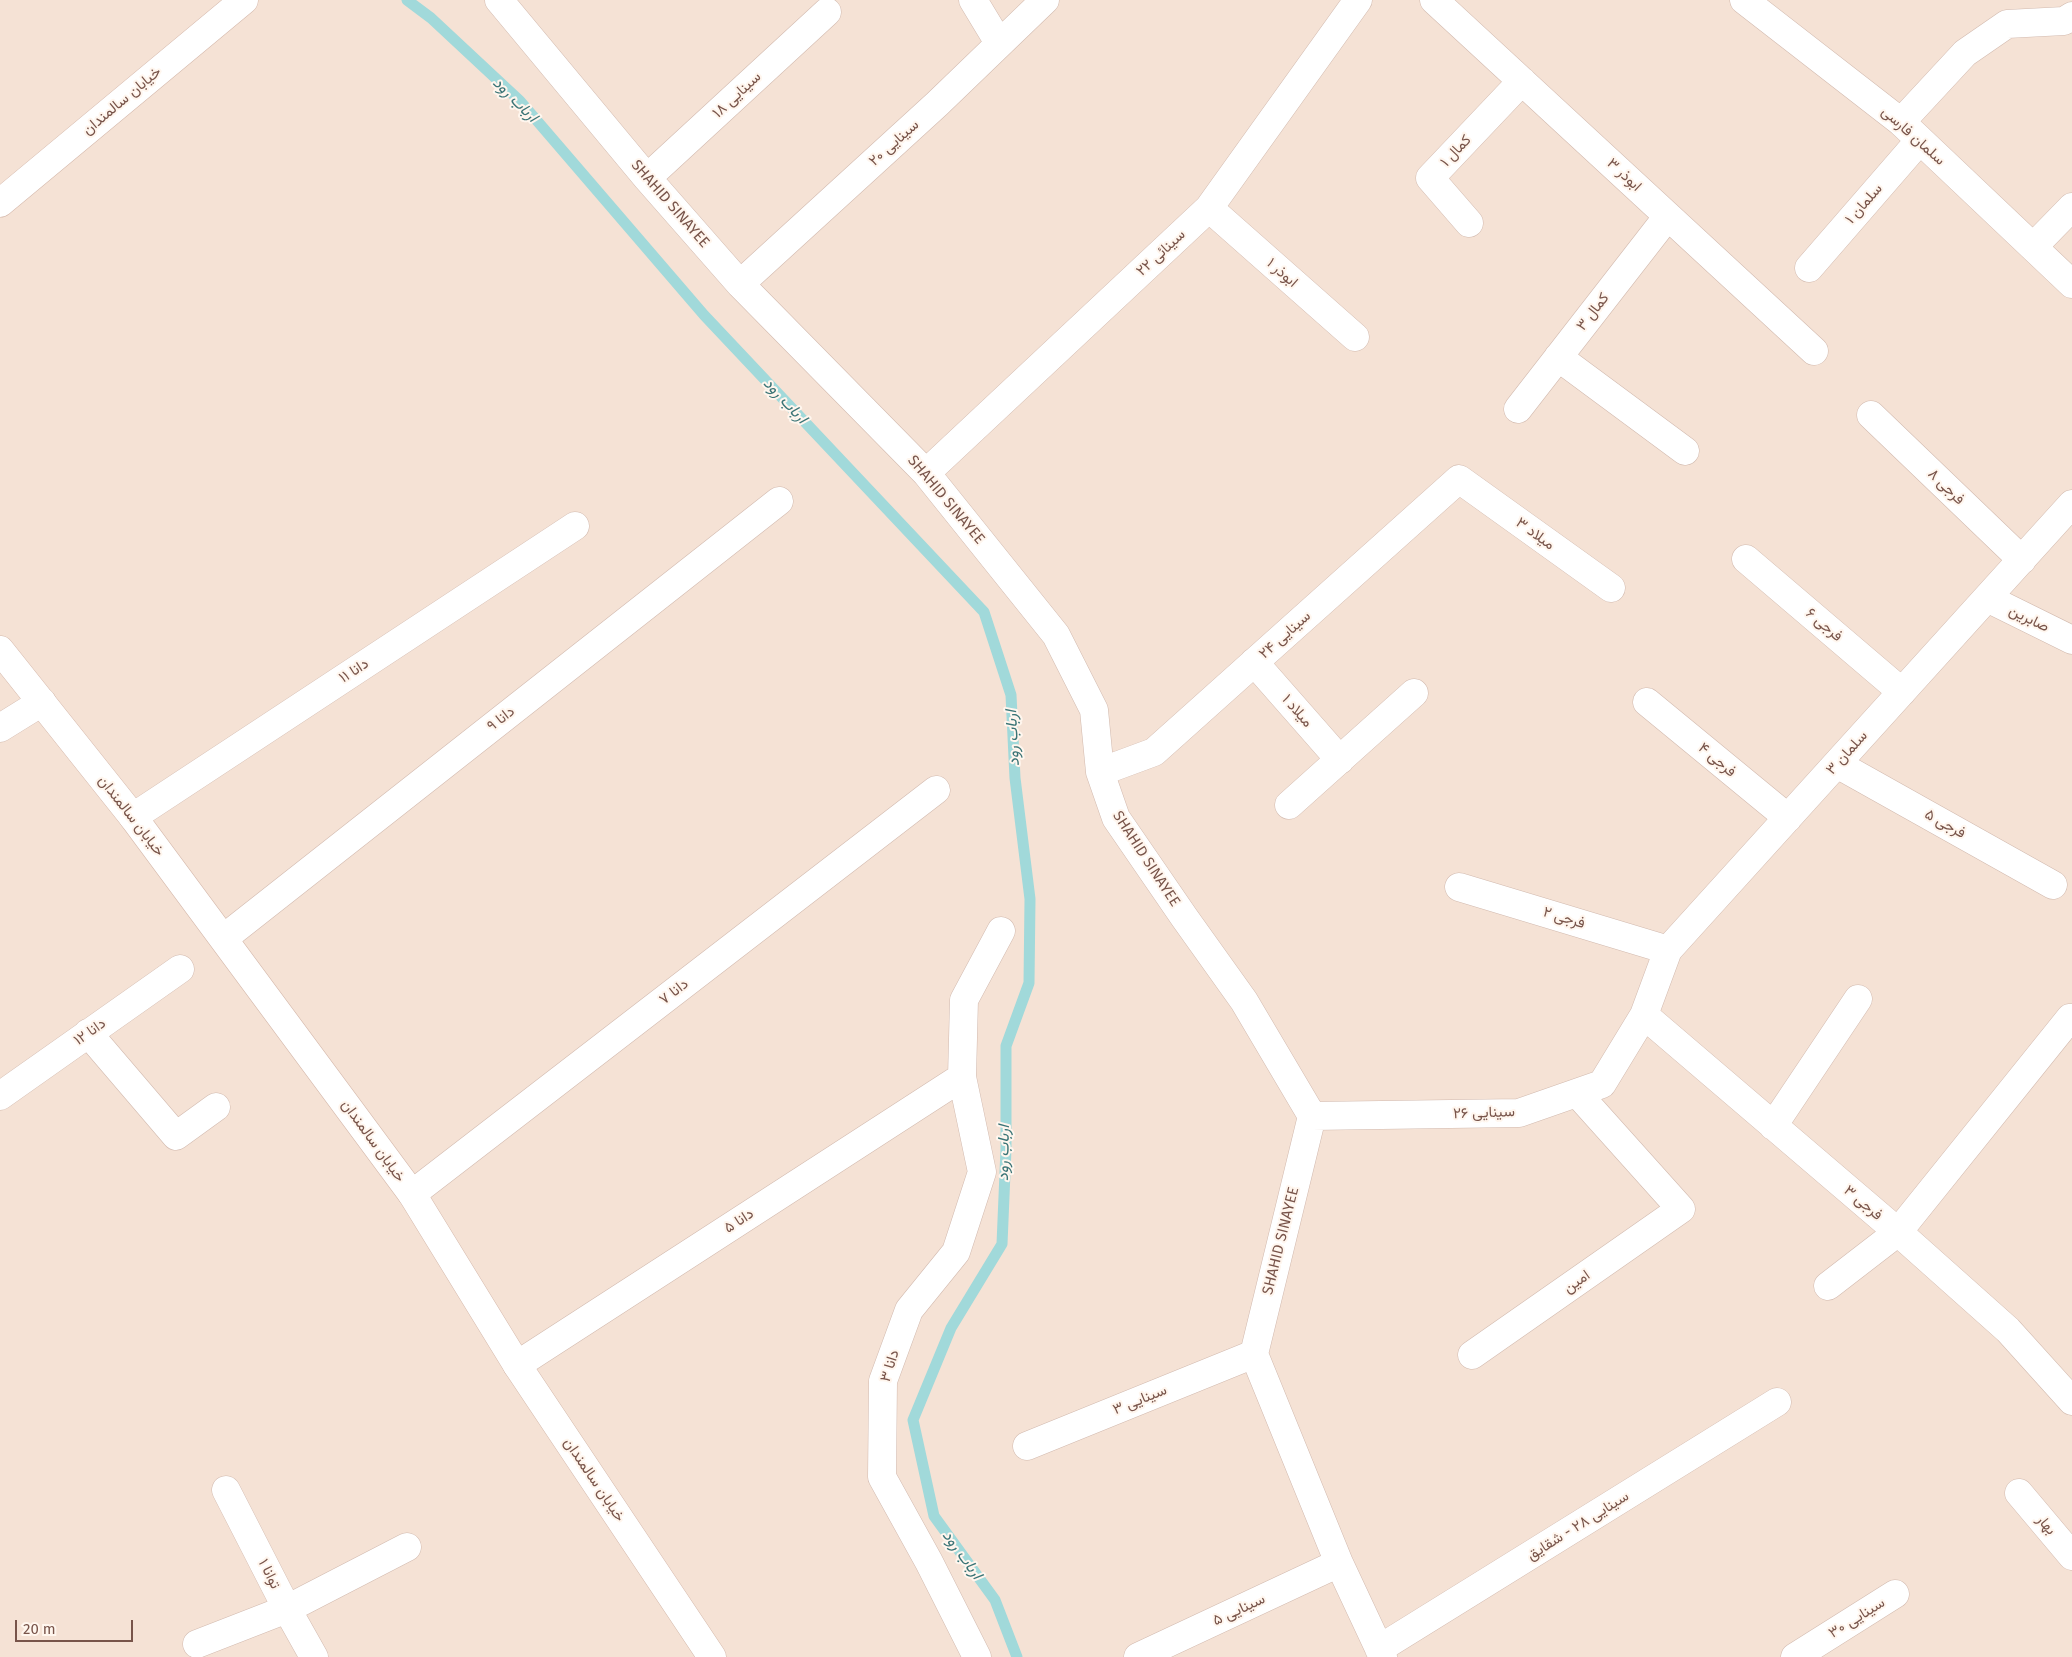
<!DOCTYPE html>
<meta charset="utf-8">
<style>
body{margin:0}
#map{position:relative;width:2072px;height:1657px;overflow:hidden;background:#fdf2e7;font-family:"Fira Sans",sans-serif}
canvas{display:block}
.scale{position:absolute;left:15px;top:1620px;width:118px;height:22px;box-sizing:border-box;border:2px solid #78544a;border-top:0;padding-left:6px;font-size:15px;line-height:18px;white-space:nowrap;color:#78544a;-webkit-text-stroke:4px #fff6ee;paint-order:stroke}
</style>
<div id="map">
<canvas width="2072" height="1657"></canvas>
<div class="scale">20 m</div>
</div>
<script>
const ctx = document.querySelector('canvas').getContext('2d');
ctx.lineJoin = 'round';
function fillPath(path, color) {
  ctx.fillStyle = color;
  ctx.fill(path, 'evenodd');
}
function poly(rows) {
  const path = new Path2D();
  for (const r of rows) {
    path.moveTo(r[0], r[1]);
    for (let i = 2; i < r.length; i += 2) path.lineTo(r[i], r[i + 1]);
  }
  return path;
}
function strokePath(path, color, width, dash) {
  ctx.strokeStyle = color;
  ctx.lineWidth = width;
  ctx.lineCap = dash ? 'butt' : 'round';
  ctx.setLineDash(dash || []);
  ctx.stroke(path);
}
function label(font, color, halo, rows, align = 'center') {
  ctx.font = font + ' "Fira Sans",Vazirmatn,sans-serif';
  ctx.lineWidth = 4;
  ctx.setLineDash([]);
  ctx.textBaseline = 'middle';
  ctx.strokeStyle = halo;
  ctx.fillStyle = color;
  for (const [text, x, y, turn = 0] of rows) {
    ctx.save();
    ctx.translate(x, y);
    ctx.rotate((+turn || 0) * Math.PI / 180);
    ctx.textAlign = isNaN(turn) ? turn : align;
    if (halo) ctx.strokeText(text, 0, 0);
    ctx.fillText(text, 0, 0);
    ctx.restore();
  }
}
const residential = poly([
 [0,0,2072,0,2072,1657,0,1657]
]);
const stream = poly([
 [407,0,431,18,520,101,704,315,984,612,1011,695,1015,778,1030,899,1029,983,1006,1046,1006,1149,1002,1244,951,1328,913,1420,934,1516,995,1600,1017,1657]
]);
const street = poly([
 [499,0,647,178,740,284,926,473,1056,635,1094,710,1100,772,1116,818,1184,917,1244,1001,1312,1116,1254,1354,1339,1563,1383,1657],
 [973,0,999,43],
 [1434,0,1814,351],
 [1744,0,1901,122,2072,284],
 [1901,122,1965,53,2007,24,2064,21,2072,16],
 [647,178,827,12],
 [1209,208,1355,337],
 [1469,223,1430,178,1522,81],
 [2033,247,2072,207],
 [1809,268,1920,140],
 [740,284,937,104,1045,0],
 [1558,357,1685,451],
 [1518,409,1668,216],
 [1871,415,2022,560],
 [926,473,1209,208,1358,0],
 [1746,559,1902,692],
 [1987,598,2072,640],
 [1254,662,1340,760],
 [1647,702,1788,818],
 [0,728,42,702],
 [1837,764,2053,885],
 [1100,772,1154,752,1459,479,1611,588],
 [1289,805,1414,693],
 [133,817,575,526],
 [1459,887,1668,950],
 [224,938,779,501],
 [1644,1015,1898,1232,2008,1330,2072,1401],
 [88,1033,176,1136,216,1107],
 [0,1096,180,969],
 [1312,1116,1519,1113,1602,1084,1644,1015,1668,950,2072,504],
 [1773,1126,1858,999],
 [412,1194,936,790],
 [1828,1286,1898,1232,2070,1018],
 [1472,1355,1681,1209,1577,1093],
 [517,1365,962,1077],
 [1027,1446,1254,1354],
 [226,1490,287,1609,314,1657],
 [2019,1493,2072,1556],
 [197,1644,287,1609,407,1547],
 [1379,1649,1777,1402],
 [977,1657,929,1562,882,1477,883,1381,909,1310,956,1252,982,1172,962,1077,964,1000,1001,931],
 [1138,1657,1339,1563],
 [1795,1657,1895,1594]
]);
const secondary = poly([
 [0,203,244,0],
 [0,650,133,817,412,1194,517,1365,712,1657]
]);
const streetNames = [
 ["سینایی ۱۸",737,95,-43],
 ["خیابان سالمندان",122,101,-40],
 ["سلمان فارسی",1913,136,42],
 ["سینایی ۲۰",894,143,-42],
 ["کمال ۱",1456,151,-47],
 ["ابوذر ۳",1624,175,43],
 ["SHAHID SINAYEE",670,204,49],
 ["سلمان ۱",1864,204,-49],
 ["سینائی ۲۲",1161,253,-43],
 ["ابوذر ۱",1282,273,41],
 ["کمال ۳",1593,312,-52],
 ["فرجی ۸",1946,487,44],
 ["SHAHID SINAYEE",946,500,50],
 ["میلاد ۳",1535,534,36],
 ["صابرین",2029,619,26],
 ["فرجی ۶",1824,625,40],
 ["سینایی ۲۴",1285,635,-42],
 ["دانا ۱۱",354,671,-33],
 ["میلاد ۱",1297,711,49],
 ["دانا ۹",501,719,-38],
 ["سلمان ۳",1847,753,-48],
 ["فرجی ۴",1717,760,40],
 ["خیابان سالمندان",131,816,52],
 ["فرجی ۵",1945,824,29],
 ["SHAHID SINAYEE",1146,859,57],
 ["فرجی ۲",1564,918,17],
 ["دانا ۷",674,992,-38],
 ["دانا ۱۲",90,1032,-35],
 ["سینایی ۲۶",1484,1113,-2],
 ["خیابان سالمندان",373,1141,54],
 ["فرجی ۳",1863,1203,40],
 ["دانا ۵",739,1221,-33],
 ["SHAHID SINAYEE",1281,1241,-76],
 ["امین",1577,1282,-35],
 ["دانا ۳",890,1366,-73],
 ["سینایی ۳",1140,1400,-22],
 ["خیابان سالمندان",594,1480,56],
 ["بهار",2046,1525,50],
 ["سینایی ۲۸ - شقایق",1578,1526,-32],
 ["توانا ۱",269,1574,63],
 ["سینایی ۵",1239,1610,-25],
 ["سینایی ۳۰",1857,1618,-32]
];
const waterNames = [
 ["ارباب رود",515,100,45],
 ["ارباب رود",785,401,47],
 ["ارباب رود",1013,738,-93],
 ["ارباب رود",1004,1153,-89],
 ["ارباب رود",962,1555,54]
];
fillPath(residential, '#f5e2d5');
strokePath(stream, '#a1d9da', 11);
strokePath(street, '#d2baaf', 29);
strokePath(secondary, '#d5b9ac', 29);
strokePath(street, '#fff', 28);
strokePath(secondary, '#fff', 28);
label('15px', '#78544a', '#fff6ee', streetNames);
label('italic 16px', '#3a7476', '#fff6ee', waterNames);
</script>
